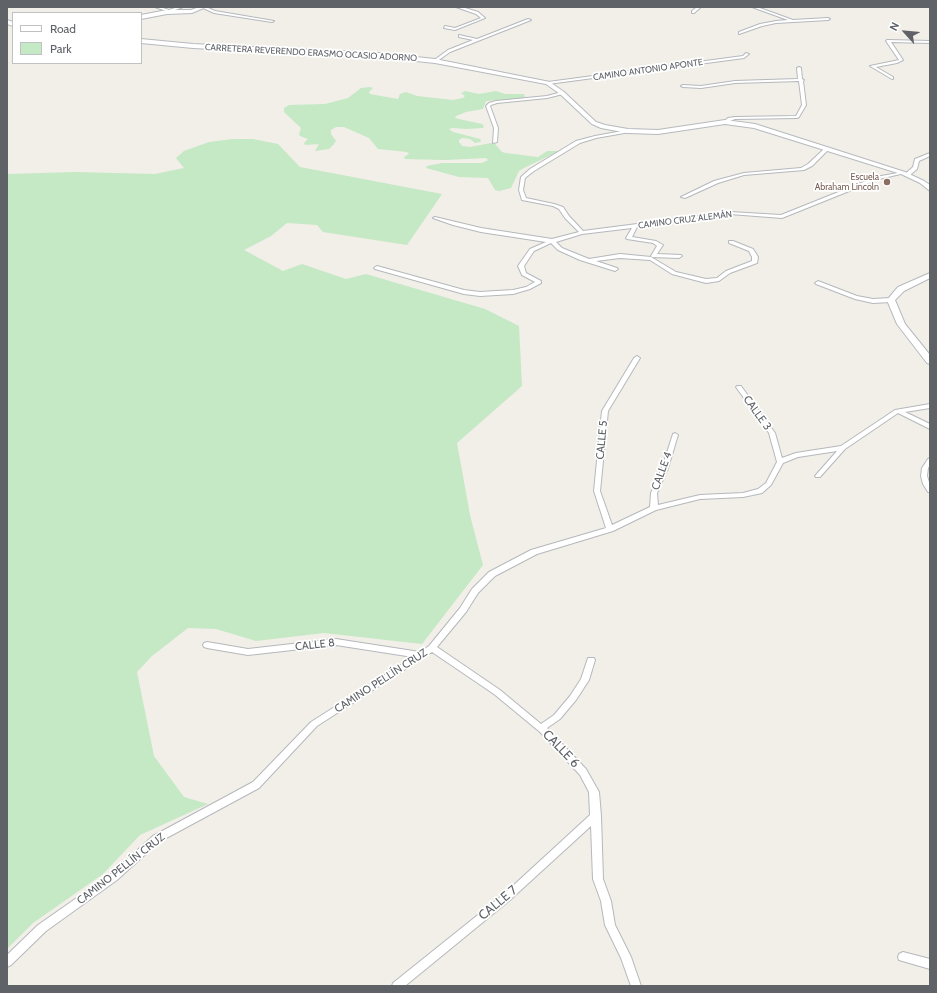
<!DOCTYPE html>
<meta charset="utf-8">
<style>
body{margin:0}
#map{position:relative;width:937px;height:993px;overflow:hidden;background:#f1efe8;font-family:Cabin,sans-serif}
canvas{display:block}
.frame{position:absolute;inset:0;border:8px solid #5f6368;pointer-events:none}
.legend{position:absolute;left:12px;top:12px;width:130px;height:52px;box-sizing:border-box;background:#fff;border:1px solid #bfc1c3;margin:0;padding:5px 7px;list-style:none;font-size:12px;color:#5f6368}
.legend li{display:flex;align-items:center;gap:8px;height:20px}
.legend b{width:20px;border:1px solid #bfc1c3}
.north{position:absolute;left:885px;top:12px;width:40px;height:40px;-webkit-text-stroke:3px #fff;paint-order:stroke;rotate:297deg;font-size:11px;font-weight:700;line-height:16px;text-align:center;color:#5f6368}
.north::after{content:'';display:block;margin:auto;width:14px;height:18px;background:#5f6368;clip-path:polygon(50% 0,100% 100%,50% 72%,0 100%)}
</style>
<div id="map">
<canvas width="937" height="993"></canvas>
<div class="frame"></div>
<ul class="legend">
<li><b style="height:5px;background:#fff"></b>Road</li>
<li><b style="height:11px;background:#c5e8c5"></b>Park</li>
</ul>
<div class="north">N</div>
</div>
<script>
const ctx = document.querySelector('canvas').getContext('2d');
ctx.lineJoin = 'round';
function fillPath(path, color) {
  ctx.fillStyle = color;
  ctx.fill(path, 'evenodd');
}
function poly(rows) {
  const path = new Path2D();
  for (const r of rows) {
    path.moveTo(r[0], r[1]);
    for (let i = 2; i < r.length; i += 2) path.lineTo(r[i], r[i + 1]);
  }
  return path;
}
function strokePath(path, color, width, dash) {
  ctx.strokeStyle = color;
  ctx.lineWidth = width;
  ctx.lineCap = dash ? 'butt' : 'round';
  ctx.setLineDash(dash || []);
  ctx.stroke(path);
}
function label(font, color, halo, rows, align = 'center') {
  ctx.font = font + ' Cabin,sans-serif';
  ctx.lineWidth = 3.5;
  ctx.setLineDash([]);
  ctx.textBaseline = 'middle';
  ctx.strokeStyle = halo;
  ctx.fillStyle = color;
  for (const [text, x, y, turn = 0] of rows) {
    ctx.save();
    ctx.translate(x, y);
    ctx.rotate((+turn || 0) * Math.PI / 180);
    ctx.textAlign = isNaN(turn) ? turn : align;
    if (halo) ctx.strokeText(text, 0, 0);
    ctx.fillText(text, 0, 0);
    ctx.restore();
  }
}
const green = poly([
 [370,87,373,88,369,92,370,94,398,99,400,94,406,92,417,96,453,100,463,98,465,96,461,93,465,91,479,94,496,91,505,94,524,94,525,97,522,98,486,101,483,109,466,112,456,116,455,118,459,119,482,124,484,126,483,128,466,129,452,128,449,129,453,132,480,139,481,141,480,142,475,143,470,139,462,138,459,140,459,142,462,146,470,147,491,143,495,144,502,152,506,153,538,157,547,151,559,151,524,168,519,171,511,188,499,191,495,190,488,178,459,177,426,168,427,166,442,163,482,163,488,160,486,158,445,160,405,159,404,157,409,154,407,152,378,149,369,138,344,127,336,127,331,130,331,134,336,141,333,145,329,149,315,151,319,144,305,145,304,143,308,139,300,136,299,134,301,128,284,112,284,108,289,105,325,104,348,98,361,88],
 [233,139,253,139,278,144,300,167,442,194,407,245,323,232,317,225,287,223,271,236,244,250,283,271,302,264,346,279,366,274,485,309,519,326,522,386,457,443,470,515,483,565,422,644,324,633,256,641,216,629,188,628,152,656,137,672,154,756,184,797,208,804,140,835,103,874,33,923,7,949,7,174,75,172,155,174,184,168,176,158,184,151,209,142]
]);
const street = poly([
 [155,7,160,7,169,10,178,7,183,7,167,13,166,11,155,7],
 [201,7,206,7,215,11,274,21,272,22,214,13,201,7],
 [456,7,462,7,478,12,485,18,455,30,444,28,445,26,455,28,481,18,476,14,456,7],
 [697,7,701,7,694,13,692,13,692,11,697,7],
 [752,7,757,7,793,20,828,18,830,19,828,20,776,23,762,26,739,34,739,32,760,24,776,21,788,20,752,7],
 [528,19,531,20,450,52,436,62,433,61,448,50,473,40,459,37,459,35,477,39,528,19],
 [887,40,930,41,930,43,891,42,903,60,897,63,876,67,893,77,893,79,892,79,870,66,899,60,886,41,887,40],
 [746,53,749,54,744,58,548,84,546,83,548,82,743,56,746,53],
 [799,67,801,68,802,79,804,80,803,81,806,105,799,117,797,118,735,119,725,123,723,122,728,118,735,117,796,116,802,105,799,81,735,83,701,88,683,87,681,86,683,85,701,86,735,81,798,79,797,68,799,67],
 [562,92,564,93,563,94,547,98,497,103,491,105,490,106,498,128,497,142,493,143,494,128,486,106,489,103,496,101,547,96,562,92],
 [628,130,630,131,630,132,596,138,580,143,534,171,525,178,523,190,526,198,554,204,563,207,569,216,583,231,730,212,781,215,876,177,903,172,905,173,879,179,782,218,730,214,637,227,632,237,656,241,663,245,657,254,681,255,682,256,679,258,652,257,651,256,657,246,653,243,627,239,626,238,632,228,582,234,556,242,562,248,589,259,620,254,651,257,676,272,706,279,717,278,726,271,752,261,752,257,749,251,729,243,729,241,733,241,753,249,758,257,757,263,730,273,719,281,706,283,672,274,650,260,620,258,596,261,617,268,618,269,615,271,580,260,558,250,551,243,534,251,524,266,526,273,541,281,541,283,530,289,513,294,480,296,464,294,375,269,374,268,377,266,464,290,480,292,513,290,526,287,535,282,522,275,518,266,530,249,546,242,481,232,453,225,433,218,435,217,481,228,552,239,579,232,565,218,559,209,553,206,522,200,519,190,521,177,530,169,576,141,595,136,628,130],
 [824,149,828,150,812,166,804,170,744,175,718,183,685,198,681,197,714,181,744,173,801,168,808,164,824,149],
 [930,153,930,156,919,161,917,169,909,176,905,176,905,174,913,167,915,159,930,153],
 [818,281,857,296,873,299,891,298,894,300,891,302,873,303,855,299,816,284,815,283,818,281],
 [637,356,640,358,608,411,600,491,612,525,650,507,651,493,662,468,673,434,675,433,678,435,668,468,657,493,658,505,700,495,743,493,758,489,766,483,777,462,769,433,736,387,737,386,741,386,775,433,782,458,796,453,841,446,895,410,930,404,930,408,905,412,930,424,930,429,898,413,845,449,820,477,816,477,815,476,837,451,798,457,783,463,771,485,762,493,743,497,700,499,656,510,613,531,537,554,495,576,478,593,466,612,437,647,500,690,541,724,554,715,570,696,581,679,588,658,594,658,595,660,589,680,576,700,560,719,547,728,586,769,599,792,601,816,603,879,611,901,615,925,631,957,641,986,631,986,621,958,605,925,601,901,593,879,591,826,510,900,405,986,392,986,393,983,504,894,590,815,589,792,580,775,540,732,494,694,432,652,317,726,259,788,159,842,117,880,46,931,11,965,7,967,7,955,38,925,111,874,153,836,253,782,311,722,413,657,336,645,248,655,207,648,204,647,203,645,204,643,207,642,248,649,336,639,420,652,429,646,460,608,472,589,489,572,531,550,606,528,594,491,602,411,634,358,637,356],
 [930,458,930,465,928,468,927,476,930,485,930,492,928,492,923,484,921,476,922,468,928,459,930,458],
 [903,952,930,959,930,969,899,960,898,957,899,954,903,952]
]);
const secondary = poly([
 [199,7,206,7,192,13,167,14,141,19,141,15,167,10,191,10,199,7],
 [7,20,13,22,13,26,7,24,7,20],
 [141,39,193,44,378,53,435,59,550,82,564,92,596,122,605,125,628,129,658,130,725,120,755,124,905,172,924,181,930,185,930,191,920,183,901,174,754,128,725,124,658,134,628,133,601,128,592,124,560,94,546,84,435,63,378,57,193,48,141,43,141,39],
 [930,273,930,278,904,291,895,300,905,324,930,355,930,364,927,363,897,324,887,300,898,287,930,273]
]);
const markers = [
 [887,182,4,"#8d6e63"]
];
const farStreetnames = [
 ["CARRETERA REVERENDO ERASMO OCASIO ADORNO",311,53,3],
 ["CAMINO ANTONIO APONTE",648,70,-8],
 ["CAMINO CRUZ ALEMÁN",685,220,-7]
];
const farEducationnames = [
 ["Escuela",879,177],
 ["Abraham Lincoln",879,187]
];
const streetNames = [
 ["CALLE 3",757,413,54],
 ["CALLE 5",602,440,-85],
 ["CALLE 4",662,471,-70],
 ["CALLE 8",315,645,-6],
 ["CAMINO PELLÍN CRUZ",381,681,-33],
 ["CAMINO PELLÍN CRUZ",121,869,-38]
];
const nearStreetnames = [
 ["CALLE 6",561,749,46],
 ["CALLE 7",498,903,-40]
];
fillPath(green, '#c5e8c5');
strokePath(street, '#b5b8bc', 2);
strokePath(secondary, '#b6babf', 2);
fillPath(street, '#fff');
fillPath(secondary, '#fff');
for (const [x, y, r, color] of markers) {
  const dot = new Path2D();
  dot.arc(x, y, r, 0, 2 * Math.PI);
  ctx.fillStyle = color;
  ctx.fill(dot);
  strokePath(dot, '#fff', 1.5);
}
label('9px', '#5f6368', '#fff', farStreetnames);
label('9px', '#785e54', '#fff', farEducationnames, 'right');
label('11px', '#5f6368', '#fff', streetNames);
label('13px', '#5f6368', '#fff', nearStreetnames);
</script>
